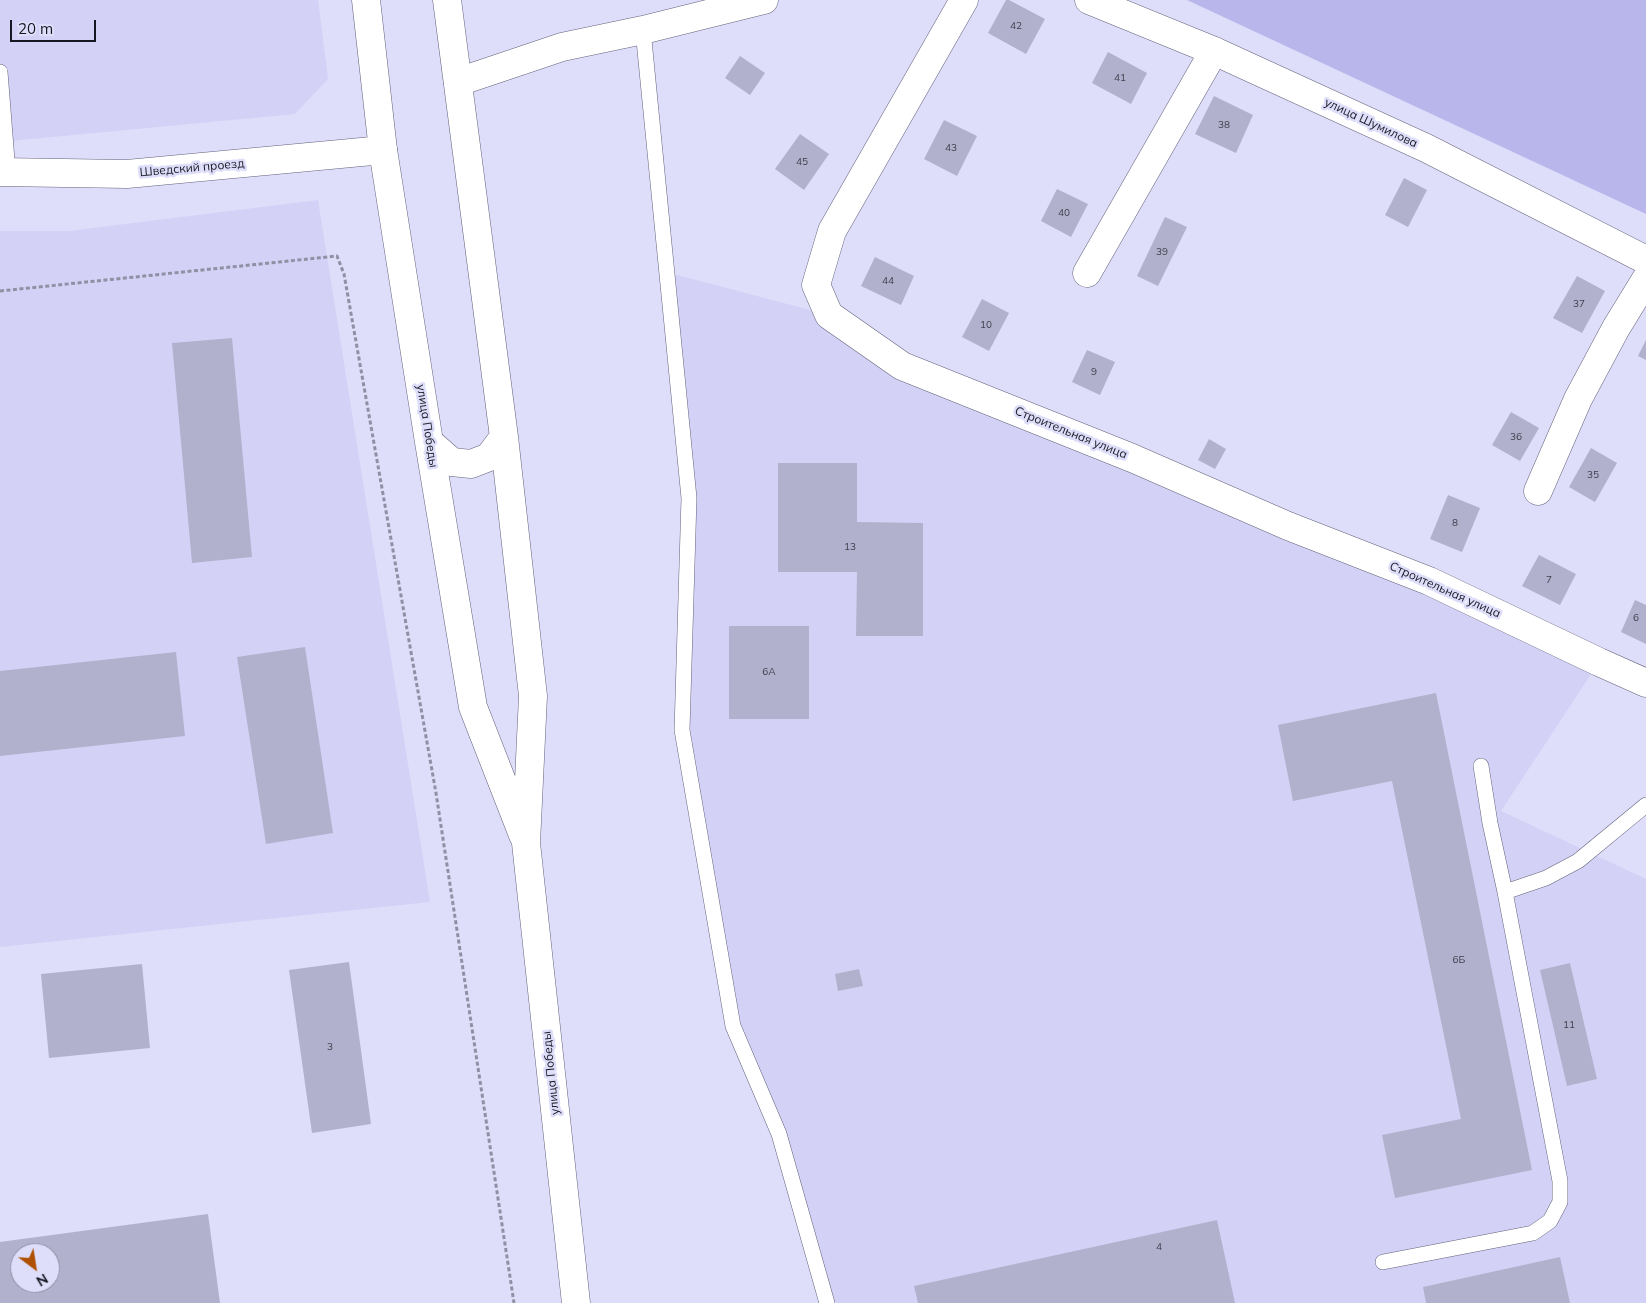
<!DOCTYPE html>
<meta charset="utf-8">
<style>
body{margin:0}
#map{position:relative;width:1646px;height:1303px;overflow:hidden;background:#deddfa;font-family:Mulish,sans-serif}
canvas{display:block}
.north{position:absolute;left:10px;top:1243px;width:50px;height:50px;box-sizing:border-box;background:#deddfa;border:1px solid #8e8ea3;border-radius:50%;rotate:149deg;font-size:14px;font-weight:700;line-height:20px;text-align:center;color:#171721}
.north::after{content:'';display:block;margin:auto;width:18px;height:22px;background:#af5000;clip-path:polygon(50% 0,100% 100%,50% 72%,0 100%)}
.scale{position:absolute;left:10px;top:20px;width:86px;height:22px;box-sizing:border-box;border:2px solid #171721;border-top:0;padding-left:6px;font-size:15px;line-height:18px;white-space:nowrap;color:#171721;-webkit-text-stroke:4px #deddfa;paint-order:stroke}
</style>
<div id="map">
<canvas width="1646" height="1303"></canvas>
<div class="north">N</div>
<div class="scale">20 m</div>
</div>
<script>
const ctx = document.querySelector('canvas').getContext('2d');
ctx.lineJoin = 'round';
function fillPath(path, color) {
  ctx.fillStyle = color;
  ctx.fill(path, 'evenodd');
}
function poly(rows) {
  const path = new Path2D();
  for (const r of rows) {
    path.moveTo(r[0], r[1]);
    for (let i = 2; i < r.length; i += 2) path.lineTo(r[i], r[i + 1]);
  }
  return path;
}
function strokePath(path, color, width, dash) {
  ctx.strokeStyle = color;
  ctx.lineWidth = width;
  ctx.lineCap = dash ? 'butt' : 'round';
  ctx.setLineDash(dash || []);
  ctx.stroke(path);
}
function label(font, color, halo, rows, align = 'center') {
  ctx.font = font + ' Mulish,sans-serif';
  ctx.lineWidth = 5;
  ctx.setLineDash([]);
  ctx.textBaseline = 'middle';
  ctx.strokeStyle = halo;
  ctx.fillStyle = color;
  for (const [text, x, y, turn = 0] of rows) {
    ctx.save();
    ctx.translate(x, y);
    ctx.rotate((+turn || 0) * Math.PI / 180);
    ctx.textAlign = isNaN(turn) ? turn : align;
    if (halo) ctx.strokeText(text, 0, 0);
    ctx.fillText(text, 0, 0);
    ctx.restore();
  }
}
const built = poly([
 [0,0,318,0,328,79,295,114,0,142],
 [318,200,430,902,0,947,0,231,69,231],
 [666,272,829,315,902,366,1599,662,1501,811,1646,879,1646,1303,827,1303,779,1134,733,1026,682,730,689,498]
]);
const green = poly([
 [1187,0,1646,0,1646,214]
]);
const building = poly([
 [1006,0,1009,0,1045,19,1026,54,988,33],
 [1108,52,1147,73,1131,104,1092,83],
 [740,56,765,73,750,95,725,78],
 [1214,96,1253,115,1236,153,1195,134],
 [944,120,977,136,957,176,924,159],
 [800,134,829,154,804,190,775,169],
 [1404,178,1427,190,1408,227,1385,215],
 [1057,189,1088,204,1071,237,1041,221],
 [1165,217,1187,227,1158,286,1137,276],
 [875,257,914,276,901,305,861,286],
 [1577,276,1605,291,1582,333,1553,318],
 [982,299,1009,313,989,351,962,337],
 [232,338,252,557,192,563,172,343],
 [1646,340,1646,360,1638,356],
 [1087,350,1115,362,1100,395,1072,382],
 [1511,412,1539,428,1520,461,1492,445],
 [1209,439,1226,449,1215,469,1198,460],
 [1591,448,1617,463,1595,502,1569,487],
 [778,463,857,463,857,522,923,523,923,636,856,636,857,572,778,572],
 [1448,495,1480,508,1462,552,1430,539],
 [1539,555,1576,574,1560,605,1522,586],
 [1635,600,1646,605,1646,644,1621,632],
 [729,626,809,626,809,719,729,719],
 [305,647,333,833,266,844,237,657],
 [176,652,185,736,0,756,0,671],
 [1436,693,1532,1170,1395,1198,1382,1135,1461,1119,1392,781,1293,801,1278,725],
 [349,962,371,1124,312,1133,289,970],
 [1570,963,1597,1079,1567,1086,1540,970],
 [142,964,150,1048,49,1058,41,974],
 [859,969,863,986,838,991,835,974],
 [208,1214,220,1303,0,1303,0,1242],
 [20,1253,50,1253,50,1283,20,1283],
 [1217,1220,1235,1303,918,1303,914,1286],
 [1560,1257,1570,1303,1426,1303,1423,1287]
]);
const path = poly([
 [0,291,337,256,344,274,436,793,514,1303]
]);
const service = poly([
 [643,30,689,498,682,730,733,1026,779,1134,827,1303],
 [0,72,8,173],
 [1481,766,1490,823,1505,892],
 [1383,1262,1533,1233,1550,1221,1560,1202,1560,1181,1505,892,1546,878,1578,861,1646,805]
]);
const minor = poly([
 [964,0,832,231,816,285,829,315,902,366,1132,458,1288,526,1429,581,1599,662,1646,683],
 [458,82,562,47,643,30,764,0],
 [0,172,127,174,383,150],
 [1087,273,1214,51],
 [1538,491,1578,399,1616,328,1646,279]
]);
const primary = poly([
 [366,0,383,150,429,442,473,707,523,835],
 [447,0,504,437,533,696,526,843,576,1303],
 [1089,0,1214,51,1426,148,1646,260],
 [429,442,452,462,471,464,489,457,504,437]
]);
const numberNames = [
 ["42",1016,26],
 ["41",1120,78],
 ["38",1224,125],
 ["43",951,148],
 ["45",802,162],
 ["40",1064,213],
 ["39",1162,252],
 ["44",888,281],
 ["37",1579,304],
 ["10",986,325],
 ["9",1094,372],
 ["36",1516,437],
 ["35",1593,475],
 ["8",1455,523],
 ["13",850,547],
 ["7",1549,580],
 ["6",1636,618],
 ["6А",769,672],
 ["6Б",1459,960],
 ["11",1569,1025],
 ["3",330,1047],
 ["4",1159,1247]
];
const streetNames = [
 ["улица Шумилова",1371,123,25],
 ["Шведский проезд",192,168,-5],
 ["улица Победы",427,426,81],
 ["Строительная улица",1071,433,22],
 ["Строительная улица",1445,590,24],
 ["улица Победы",551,1073,-96]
];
fillPath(built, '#d3d2f6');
fillPath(green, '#b8b6eb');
fillPath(building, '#b2b1cd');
strokePath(service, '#63627b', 16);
strokePath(minor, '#63627b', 29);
strokePath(primary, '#63627b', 29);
strokePath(path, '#9090a5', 3, [4, 2.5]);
strokePath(service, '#fff', 15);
strokePath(minor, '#fff', 28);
strokePath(primary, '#fff', 28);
label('10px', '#3e3e4c', null, numberNames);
label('12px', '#171721', '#deddfa', streetNames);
</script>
